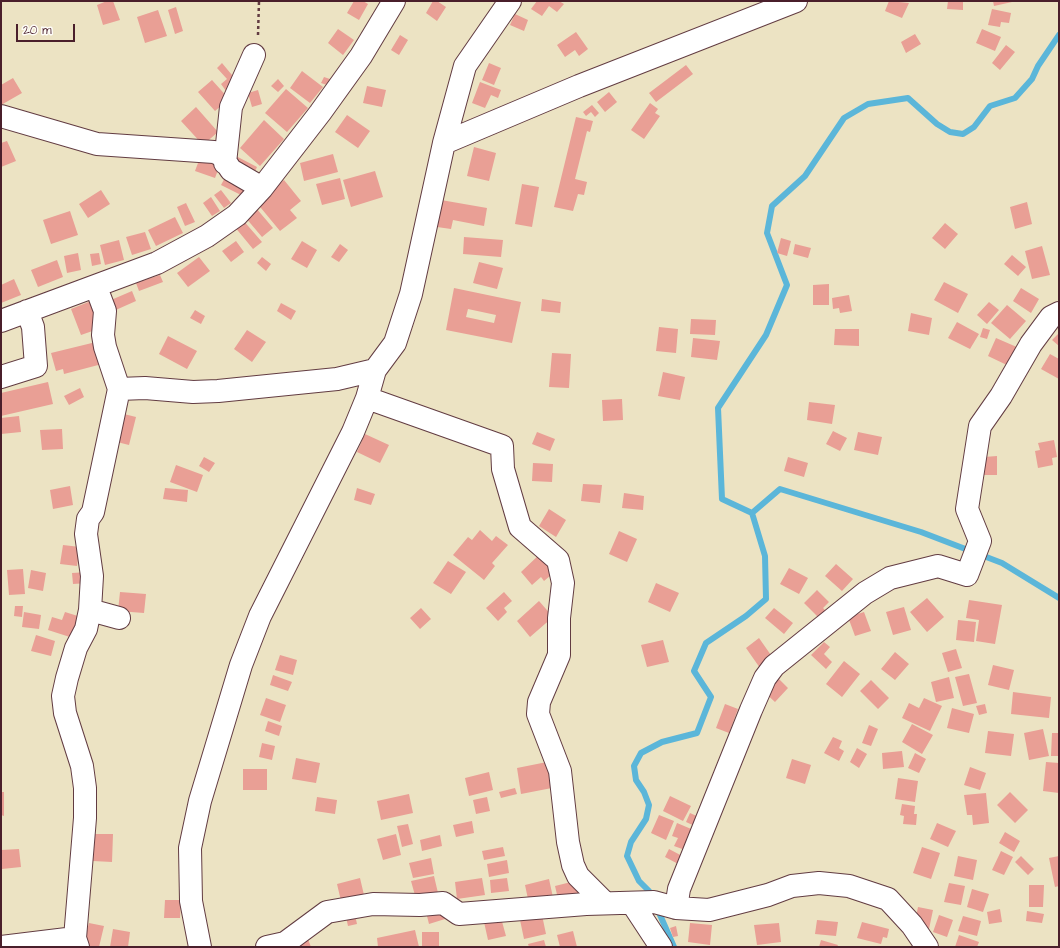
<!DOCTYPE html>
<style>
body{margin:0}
#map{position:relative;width:1060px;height:948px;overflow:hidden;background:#ece3c3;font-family:"Architects Daughter",sans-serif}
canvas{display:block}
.frame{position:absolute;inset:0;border:2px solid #4a1f2b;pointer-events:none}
.scale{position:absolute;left:16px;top:24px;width:59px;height:18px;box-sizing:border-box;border:2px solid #4a1f2b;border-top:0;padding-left:5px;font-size:12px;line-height:14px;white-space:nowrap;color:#4a1f2b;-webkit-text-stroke:3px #fdfcf7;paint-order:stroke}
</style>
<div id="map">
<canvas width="1060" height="948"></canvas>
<div class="frame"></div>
<div class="scale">20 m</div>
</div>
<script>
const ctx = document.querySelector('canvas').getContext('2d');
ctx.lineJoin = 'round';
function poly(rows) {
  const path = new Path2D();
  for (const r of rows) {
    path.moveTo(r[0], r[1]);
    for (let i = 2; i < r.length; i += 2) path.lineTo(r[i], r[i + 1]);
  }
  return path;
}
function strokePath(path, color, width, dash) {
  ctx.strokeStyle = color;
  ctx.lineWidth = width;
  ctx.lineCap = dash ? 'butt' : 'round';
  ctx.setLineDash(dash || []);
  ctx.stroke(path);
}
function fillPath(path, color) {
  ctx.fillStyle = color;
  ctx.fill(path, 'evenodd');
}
const stream = poly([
 [752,513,780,489,921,532,1002,563,1059,598],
 [652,898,649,891,639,881,627,856,631,842,646,819,649,805,644,792,636,780,634,766,641,753,662,742,697,733,711,697,694,671,706,643,746,616,766,599,765,556,752,513,722,499,718,408,766,335,787,285,767,233,772,206,805,176,844,118,868,104,908,98,937,124,950,132,963,134,974,127,990,106,1015,98,1032,79,1038,66,1059,35],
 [657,908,674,947]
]);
const building = poly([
 [107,1,113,1,120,20,103,25,97,5],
 [354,1,363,1,368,4,359,20,347,13],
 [433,1,437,1,446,7,437,21,426,13],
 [537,1,559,1,564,4,557,12,549,6,542,16,531,9],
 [889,1,909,3,902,18,885,11],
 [948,1,963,1,963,10,947,9],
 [993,1,1012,1,1012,2,994,6],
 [176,7,183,31,175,34,168,10],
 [992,9,1011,13,1009,23,1001,22,1000,27,988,25],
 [158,10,167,36,145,43,137,17],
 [515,14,528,20,524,31,510,25],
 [338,29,354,40,343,55,328,43],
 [982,29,1001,37,995,51,976,43],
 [576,32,588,49,579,56,575,50,565,57,557,45],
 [915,34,921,44,906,53,901,42],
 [400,35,408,40,399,55,391,50],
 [1006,45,1015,52,1000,70,992,63],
 [222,63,237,81,226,91,221,84,227,79,217,68],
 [489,63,501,68,494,85,482,80],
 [686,65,693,74,656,102,649,93],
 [302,71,323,87,310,103,290,88],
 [324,77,330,79,327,85,321,83],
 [13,78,22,93,1,105,1,85],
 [278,79,284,86,278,92,271,86],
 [212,80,229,99,215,111,198,92],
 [480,82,501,90,498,98,491,95,485,108,472,103],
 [367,86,386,90,382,107,363,103],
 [286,89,308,108,287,132,265,113],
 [258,90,262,104,252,107,248,93],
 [609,92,617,102,605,112,597,102],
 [650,103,658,109,655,113,660,116,644,139,631,130],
 [592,105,599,113,595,117,591,112,586,116,583,112],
 [196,107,218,132,203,145,181,121],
 [347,115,370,131,358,148,335,132],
 [576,117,593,121,590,132,587,131,575,179,587,182,584,195,578,194,573,211,554,207],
 [264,120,284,139,260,166,240,148],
 [7,141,16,161,1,167,1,143],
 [474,147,496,153,489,181,467,176],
 [333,154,338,172,304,181,300,163],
 [201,155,221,162,215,178,195,171],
 [234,155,257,167,253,176,230,164],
 [375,171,383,197,351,207,343,180],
 [227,174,249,186,243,196,221,185],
 [340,178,345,199,322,205,316,184],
 [284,180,301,201,290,210,297,218,280,231,256,202],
 [522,184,539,187,532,227,515,224],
 [101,190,110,204,88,218,79,204],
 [221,190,231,203,224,208,214,195],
 [211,197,220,211,212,216,203,203],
 [441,200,487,208,484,226,453,220,451,229,437,227],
 [1027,202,1032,224,1015,229,1010,207],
 [186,203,195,222,185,226,177,207],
 [256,208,273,228,262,237,245,217],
 [70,211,78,235,51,244,43,220],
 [175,217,183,233,156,246,148,230],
 [242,219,262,242,253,249,234,226],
 [945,223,958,234,945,249,932,238],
 [145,232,151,249,132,255,126,237],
 [464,237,503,240,501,257,463,254],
 [781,238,791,241,787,256,777,253],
 [119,240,124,260,105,265,100,245],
 [236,241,244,252,231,262,222,251],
 [302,241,317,250,307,268,291,259],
 [340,244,348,250,339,262,331,257],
 [795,244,811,248,808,258,793,254],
 [1042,246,1050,275,1032,279,1025,251],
 [78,253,81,270,67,273,64,256],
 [99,253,101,264,92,266,90,254],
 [1012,255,1026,267,1018,276,1004,264],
 [199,257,210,271,188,287,177,273],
 [262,257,271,264,266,271,257,263],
 [57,260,63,277,38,287,31,270],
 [479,262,503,268,497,289,473,283],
 [160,275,163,282,139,291,136,283],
 [14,279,21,295,1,303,1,285],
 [944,282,968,294,958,313,934,300],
 [829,284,829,305,813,305,813,285],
 [454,288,521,302,512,343,446,330],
 [468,309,496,315,494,323,466,317],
 [1021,288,1039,299,1031,313,1013,301],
 [132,291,136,301,109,313,104,303],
 [849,295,852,311,840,313,839,308,833,309,832,298],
 [96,299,101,328,81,335,71,309],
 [542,299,561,302,560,313,541,311],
 [989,302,999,310,987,324,977,315],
 [281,303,296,311,291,320,277,311],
 [1007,305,1026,321,1010,339,991,323],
 [195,310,205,316,201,324,190,318],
 [911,313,932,318,929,335,908,331],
 [691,319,716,320,715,335,690,334],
 [957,322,979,334,970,349,948,338],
 [659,327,678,329,676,353,656,351],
 [983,328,990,330,987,339,980,337],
 [835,329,859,329,859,346,834,345],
 [247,330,266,342,252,362,234,349],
 [1059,333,1059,346,1052,340],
 [168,336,197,351,187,369,159,354],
 [693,338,720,341,717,360,691,357],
 [996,338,1019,348,1011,367,988,356],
 [96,342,102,364,64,374,63,369,56,371,51,353],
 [552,353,571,354,569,388,549,387],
 [1050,354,1059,359,1059,379,1041,369],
 [663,372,685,377,680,400,658,396],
 [48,382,53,404,1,416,1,393],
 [80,388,84,397,69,405,64,396],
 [622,399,623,420,603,421,602,400],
 [809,402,835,405,832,424,807,420],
 [120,413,136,417,129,445,113,441],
 [19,416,21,432,1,434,1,418],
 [62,429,63,449,42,450,40,430],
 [833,431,847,438,840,451,826,444],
 [537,432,555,439,550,451,532,444],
 [858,432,882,437,878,455,854,450],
 [365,434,389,445,380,463,357,452],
 [1054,440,1057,457,1052,458,1053,465,1038,468,1035,451,1040,450,1038,443],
 [997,456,997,475,984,475,984,457],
 [204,457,215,463,209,472,199,466],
 [788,457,808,463,804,477,784,471],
 [533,463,553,464,552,482,532,481],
 [176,465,203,475,197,492,170,482],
 [583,484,602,485,600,503,581,501],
 [70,486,73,505,53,509,50,490],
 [165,488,188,490,187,502,163,499],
 [357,488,375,494,371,505,354,500],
 [624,493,644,496,643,510,622,508],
 [549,509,566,520,556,537,539,526],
 [480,530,492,541,496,536,508,545,492,563,495,566,484,580,453,555,468,537,472,540],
 [619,531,637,539,627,562,609,554],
 [63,545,80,547,77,566,60,564],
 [541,553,557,570,544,581,541,577,532,585,521,572],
 [448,561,466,572,451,594,433,583],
 [836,564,853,579,842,591,825,576],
 [789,568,808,578,799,594,780,584],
 [23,569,25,594,9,595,7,570],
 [31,570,46,573,43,591,28,588],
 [88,572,88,583,73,584,72,573],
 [656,583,679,593,670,612,648,602],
 [817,590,829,602,823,608,829,614,822,621,804,603],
 [120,592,146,594,144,613,118,611],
 [504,592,512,601,504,608,507,612,498,621,486,608],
 [927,598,944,617,927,632,910,612],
 [969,600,1002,605,995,644,976,641,979,620,966,618],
 [539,601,553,617,530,637,517,621],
 [15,606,23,606,22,617,14,616],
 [904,607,911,630,893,635,886,612],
 [421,608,431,619,420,629,410,618],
 [774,608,793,623,784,634,765,618],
 [24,612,41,615,39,629,22,627],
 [65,612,81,617,73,638,48,630,52,617,62,620],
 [864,612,871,631,855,636,848,617],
 [958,620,976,622,974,642,956,640],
 [36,635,55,641,51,656,31,651],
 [759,638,773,658,760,668,746,648],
 [663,640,669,662,647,667,641,645],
 [824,642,830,647,824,654,832,662,826,669,811,655],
 [956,649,962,668,948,672,942,653],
 [895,652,909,664,895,680,881,669],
 [280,655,297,660,293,675,275,670],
 [844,661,860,674,842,697,826,684],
 [993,665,1014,670,1009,690,988,685],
 [969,674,977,703,963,706,955,677],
 [273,675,292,682,288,691,270,685],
 [776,676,788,688,775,702,762,690],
 [949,677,954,698,936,702,931,682],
 [871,680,889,698,878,709,860,691],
 [1013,692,1051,697,1049,718,1011,714],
 [266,698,286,705,280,722,260,715],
 [924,698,942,706,930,731,902,718,909,703,919,708],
 [725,704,738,709,729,733,716,728],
 [985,704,987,713,979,715,976,706],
 [952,708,974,714,969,733,947,728],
 [268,721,282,726,279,736,265,731],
 [912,724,933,735,922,754,902,742],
 [869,725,878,729,871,746,862,743],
 [1043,729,1049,756,1029,760,1024,733],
 [988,731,1014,734,1011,756,985,753],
 [1052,733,1059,733,1059,756,1051,756],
 [833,737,842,741,839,748,844,751,839,761,824,753],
 [262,743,275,746,272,760,259,757],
 [857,748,867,754,859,768,850,762],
 [902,751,904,767,883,769,882,753],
 [915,753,926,759,919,773,908,768],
 [296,758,320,763,316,783,292,779],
 [792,759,811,765,805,784,786,778],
 [552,761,557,787,521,794,517,768],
 [1046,762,1059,763,1059,793,1043,791],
 [970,767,986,773,980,790,964,785],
 [243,769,267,769,267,790,243,790],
 [489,772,493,790,469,796,465,778],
 [898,778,918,781,915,802,895,799],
 [515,788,517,794,501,798,499,792],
 [1,792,4,792,4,816,1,815],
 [1010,792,1028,810,1015,823,997,805],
 [986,793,989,823,973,825,972,815,967,815,964,795],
 [409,794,413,813,381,820,377,801],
 [670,796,691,806,683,821,663,811],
 [317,797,337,800,335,814,315,811],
 [487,797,490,811,476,814,473,800],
 [902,804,915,806,914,814,917,814,916,825,903,824,904,816,900,815],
 [690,813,701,818,697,827,686,822],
 [659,815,674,821,666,840,651,833],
 [472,821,474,833,456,837,453,825],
 [677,823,696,831,685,850,674,846,678,838,672,836],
 [937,823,956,831,948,847,930,839],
 [408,824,413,844,402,847,397,826],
 [1005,832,1020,841,1014,852,999,843],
 [94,834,113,834,112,862,93,861],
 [396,834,401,855,383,860,377,839],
 [440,835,442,846,422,851,420,840],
 [503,847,505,856,484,860,482,851],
 [922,847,940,853,931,879,913,873],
 [19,849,21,867,2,869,1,850],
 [669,849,686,858,682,866,665,857],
 [1001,851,1013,857,1004,875,992,870],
 [958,856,977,860,973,880,954,876],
 [1021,856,1034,869,1028,875,1015,862],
 [1059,856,1059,886,1055,887,1049,858],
 [431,858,434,874,413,878,409,863],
 [507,860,509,873,489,877,487,864],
 [434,876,438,893,416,899,411,881],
 [360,878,364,895,341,901,337,884],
 [482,878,485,895,457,899,455,882],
 [507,878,509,891,491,893,490,880],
 [549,879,554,902,528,899,525,885],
 [579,880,583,898,559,903,555,886],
 [949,883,965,886,961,905,944,902],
 [1029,885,1044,885,1043,907,1029,907],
 [972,889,989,894,983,912,967,907],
 [165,900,181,900,180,918,164,918],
 [918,907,933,910,929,929,914,926],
 [1000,909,1002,922,989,924,987,912],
 [443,911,445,919,429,924,427,916],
 [1027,911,1044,914,1042,923,1026,921],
 [355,915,357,924,348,926,346,917],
 [542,915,546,934,524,939,520,920],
 [939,915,953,920,947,937,933,932],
 [963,916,981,921,977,936,958,931],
 [501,918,506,936,488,940,484,922],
 [817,920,838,922,836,936,815,934],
 [862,922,889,929,887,938,883,937,881,944,857,938],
 [89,923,104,926,99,947,83,946],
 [690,923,712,925,710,945,688,942],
 [779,923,781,942,757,945,754,925],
 [676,926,678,936,673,937,670,928],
 [113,929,130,932,128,947,110,947],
 [415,930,419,947,378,947,377,938],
 [573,931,577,947,560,947,557,935],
 [422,932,439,932,439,947,422,947],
 [959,935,979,942,977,947,955,947],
 [308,939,311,947,297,947],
 [544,940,546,947,529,947,528,944],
 [821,940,838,945,837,947,819,947]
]);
const path = poly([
 [258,35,259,1]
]);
const street = poly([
 [1,116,97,144,214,152,221,155,231,170,262,188],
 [444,143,579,86,796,1],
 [225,163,231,107,254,55],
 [96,287,105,311,103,335,105,347,119,389,145,388,193,392,218,391,337,379,375,370],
 [1,321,157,263,207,236,237,215,262,188,320,113,361,56,394,1],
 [1,377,36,366,33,327,27,311],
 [367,398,502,446,503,469,520,527,558,560,563,583,559,618,559,655,539,702,538,714,560,771,568,842,573,865,578,876,605,903],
 [90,610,119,618],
 [632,903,661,947],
 [75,938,85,818,85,788,82,766,65,713,63,696,67,678,76,648,86,629,90,610,92,576,86,534,88,519,93,512,119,389],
 [1,947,75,938,78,947],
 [200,947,191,901,190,848,200,801,241,665,260,616,353,432,367,398,375,370,395,343,411,294,444,143,465,66,510,1],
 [267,947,285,943,327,912,373,904,420,905,443,903,459,914,586,904,654,902,676,908],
 [927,947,912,925,888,899,849,886,819,883,792,886,768,895,709,910,676,908,679,889,751,710,765,678,774,666,865,593,890,578,938,566,967,575,980,541,967,509,980,426,1001,396,1031,344,1051,317,1059,313]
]);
strokePath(stream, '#5bb6d9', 6);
fillPath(building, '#e99f95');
strokePath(street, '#623c42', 24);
strokePath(path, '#623c42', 2.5, [3, 3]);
strokePath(street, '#fff', 22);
</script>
